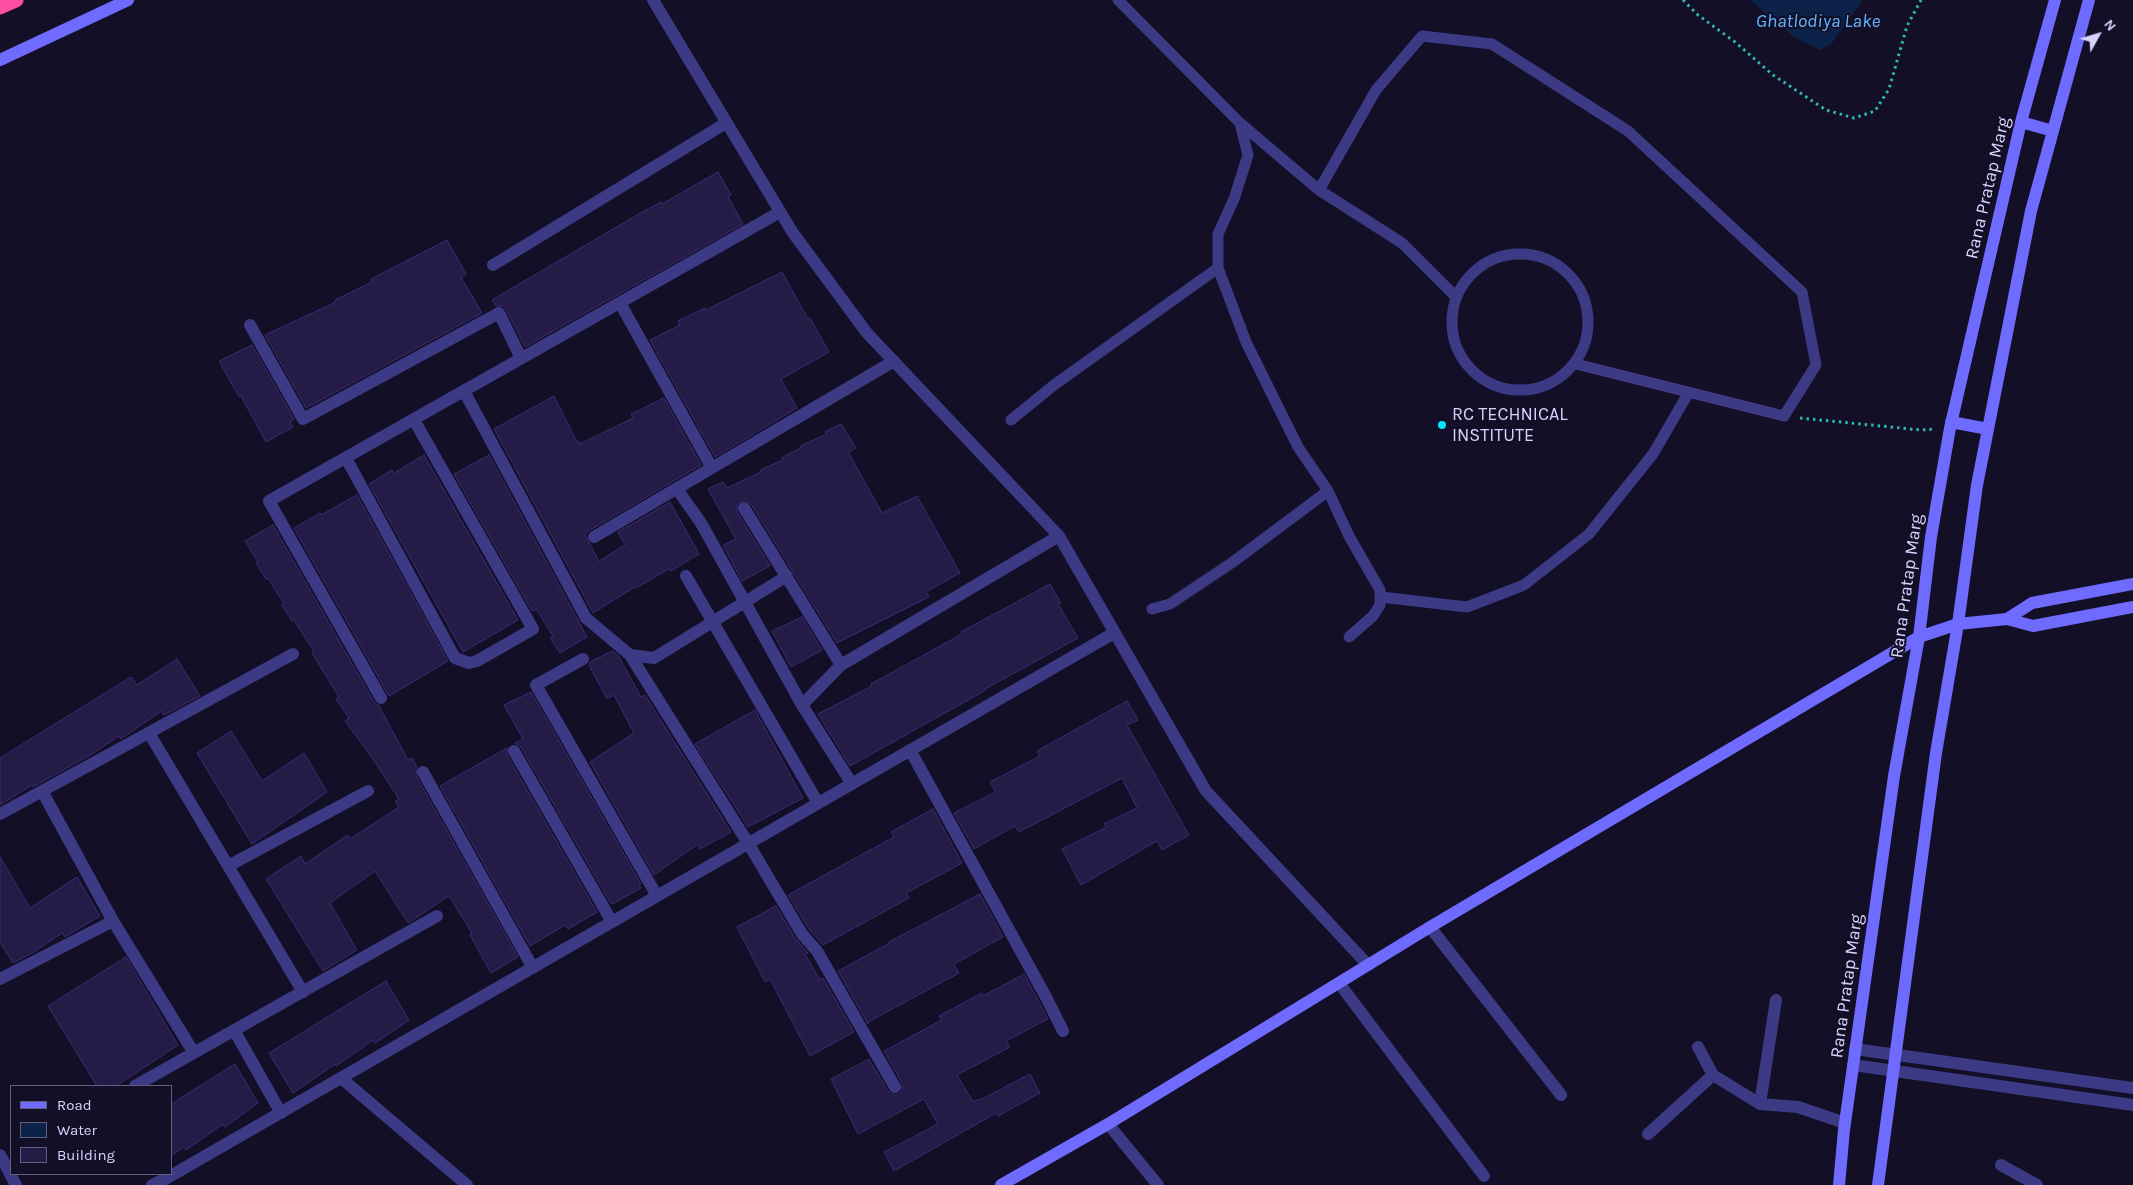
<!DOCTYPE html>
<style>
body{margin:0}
#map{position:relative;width:2133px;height:1185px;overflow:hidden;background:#130f26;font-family:Karla,sans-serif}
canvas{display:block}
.legend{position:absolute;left:10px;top:1085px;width:162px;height:90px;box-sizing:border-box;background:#130f26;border:1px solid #625e7d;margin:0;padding:6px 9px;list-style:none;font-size:15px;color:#d9d4ff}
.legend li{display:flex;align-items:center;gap:10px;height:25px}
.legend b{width:25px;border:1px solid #625e7d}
.north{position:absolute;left:2073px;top:10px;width:50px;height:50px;-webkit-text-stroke:4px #130f26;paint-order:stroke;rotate:51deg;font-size:14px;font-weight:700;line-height:20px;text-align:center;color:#d9d4ff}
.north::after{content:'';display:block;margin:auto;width:18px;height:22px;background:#d9d4ff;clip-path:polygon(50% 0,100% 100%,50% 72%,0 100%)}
</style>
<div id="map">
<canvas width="2133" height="1185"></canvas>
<ul class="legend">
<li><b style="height:6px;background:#6f6bff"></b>Road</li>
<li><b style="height:14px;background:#0c2248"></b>Water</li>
<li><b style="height:14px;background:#241b47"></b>Building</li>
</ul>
<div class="north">N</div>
</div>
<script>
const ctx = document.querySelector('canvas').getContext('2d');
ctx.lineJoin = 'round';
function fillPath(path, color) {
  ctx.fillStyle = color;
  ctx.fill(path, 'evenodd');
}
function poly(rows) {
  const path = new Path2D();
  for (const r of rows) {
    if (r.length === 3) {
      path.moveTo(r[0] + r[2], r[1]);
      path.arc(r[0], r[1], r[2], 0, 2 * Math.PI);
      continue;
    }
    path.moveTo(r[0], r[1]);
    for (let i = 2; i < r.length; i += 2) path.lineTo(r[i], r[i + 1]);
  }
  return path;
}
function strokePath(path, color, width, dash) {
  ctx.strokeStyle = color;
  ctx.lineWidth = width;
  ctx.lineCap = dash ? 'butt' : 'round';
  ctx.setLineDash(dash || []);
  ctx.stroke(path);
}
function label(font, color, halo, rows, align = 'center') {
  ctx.font = font + ' Karla,sans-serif';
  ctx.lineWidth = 4;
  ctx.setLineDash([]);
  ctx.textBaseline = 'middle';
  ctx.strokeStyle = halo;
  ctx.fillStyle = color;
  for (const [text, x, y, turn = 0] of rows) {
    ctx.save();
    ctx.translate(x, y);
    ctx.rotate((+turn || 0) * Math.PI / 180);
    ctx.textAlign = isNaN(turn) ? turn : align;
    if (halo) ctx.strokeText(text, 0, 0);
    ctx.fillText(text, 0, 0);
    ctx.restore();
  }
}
const water = poly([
 [1750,0,1863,0,1832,43,1820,50,1794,37]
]);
const building = poly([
 [718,172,731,195,728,197,743,224,525,347,506,309,503,306,496,306,492,300,637,215,661,202,662,204,718,172],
 [447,240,466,274,461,277,482,313,306,408,265,335,336,302,335,300,372,282,371,279,447,240],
 [782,272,808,319,810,318,829,352,781,379,797,408,715,457,650,340,680,325,678,321,705,308,706,310,782,272],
 [252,345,294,419,290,422,293,427,266,442,241,396,239,397,219,361,252,345],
 [554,396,577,442,579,441,580,444,633,418,631,414,664,398,701,465,590,530,585,535,599,561,625,545,618,532,670,502,699,554,671,571,669,569,636,588,635,587,593,613,494,429,554,396],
 [841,424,856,448,848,452,882,513,917,496,960,573,926,592,929,597,837,643,751,504,744,500,737,504,737,512,770,566,742,581,723,545,736,539,708,489,723,482,727,488,761,472,760,470,783,460,781,458,801,448,800,446,827,434,825,432,841,424],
 [424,455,518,620,463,652,369,484,392,470,394,473,424,455],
 [489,455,587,637,560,653,550,638,553,636,536,609,532,611,454,474,489,455],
 [357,495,448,661,389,696,294,528,320,513,321,515,357,495],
 [273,525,374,702,379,706,408,760,412,758,417,767,416,776,518,957,491,973,470,935,472,933,449,896,408,923,375,871,330,903,357,950,323,971,266,879,301,856,305,864,348,835,350,839,399,807,395,801,399,799,373,759,345,721,349,718,336,699,339,697,312,653,314,652,294,620,292,621,282,605,284,604,268,578,266,579,256,563,258,562,245,541,273,525],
 [1050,584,1061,603,1058,604,1078,638,985,689,986,690,850,766,818,714,872,686,871,684,962,634,961,632,1050,584],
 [802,617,822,650,791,667,772,631,802,617],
 [612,651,618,655,641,697,645,695,731,832,700,849,698,844,654,875,590,762,634,733,614,695,607,699,589,665,590,662,612,651],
 [177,659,200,696,164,715,161,711,121,739,119,736,92,754,33,787,32,785,0,805,0,758,131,677,137,685,177,659],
 [531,692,641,884,639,885,641,888,614,903,611,904,521,747,515,743,523,739,504,705,531,692],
 [1127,701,1138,720,1127,725,1189,835,1162,850,1157,841,1081,885,1062,849,1107,827,1104,824,1137,808,1122,778,1019,832,1015,826,974,849,954,813,996,792,990,782,1040,756,1037,751,1127,701],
 [755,710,803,798,748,827,695,744,755,710],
 [231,731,262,781,304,753,327,792,252,844,197,753,231,731],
 [507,748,507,755,597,912,568,929,565,925,530,946,440,786,507,748],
 [933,809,962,863,906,893,909,898,823,945,809,929,788,895,894,837,891,832,933,809],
 [0,857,30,908,77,877,100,916,65,937,62,933,34,952,13,963,0,942,0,857],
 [980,894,1003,937,954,964,959,973,868,1022,868,1024,838,971,890,943,889,942,980,894],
 [776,906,795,938,808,953,805,954,820,980,823,978,854,1032,810,1056,770,979,765,982,737,927,776,906],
 [126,957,178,1045,116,1086,97,1086,48,1006,126,957],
 [1024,974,1048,1019,1006,1041,1010,1047,957,1075,973,1102,979,1099,980,1100,1030,1074,1040,1093,998,1116,996,1113,894,1171,884,1152,938,1124,924,1099,858,1134,831,1079,869,1059,888,1091,894,1095,899,1094,902,1091,902,1083,884,1051,942,1020,939,1016,982,993,983,996,1024,974],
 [386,981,409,1020,375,1043,373,1040,336,1066,335,1064,293,1093,269,1053,386,981],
 [235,1064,258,1103,225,1127,223,1124,186,1150,184,1147,171,1156,171,1104,235,1064]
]);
const path = poly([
 [1683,0,1698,15,1735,42,1773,75,1826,110,1854,118,1875,111,1889,89,1907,26,1921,0],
 [1800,418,1921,430,1935,429]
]);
const lane = poly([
 [1118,0,1240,123,1248,155,1234,199,1218,234,1218,268,1246,342,1298,447,1328,491,1349,536,1380,590,1380,605,1373,616,1349,637],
 [1240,123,1319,190,1402,243,1456,297],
 [1319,190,1376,90,1422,36,1492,44,1628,131,1802,292,1816,365,1784,416,1576,364],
 [1520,322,68],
 [1011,420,1054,385,1218,268],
 [1381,597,1467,607,1524,585,1589,534,1653,454,1689,392],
 [1152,609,1170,604,1233,562,1328,491]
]);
const street = poly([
 [653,0,793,233,867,333,1059,536,1206,791,1368,965],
 [493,265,726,123],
 [620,303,712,468],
 [250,325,303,419,499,313,521,358],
 [464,391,586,618,630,655,654,658,787,576],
 [346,458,455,658,469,663,477,661,533,629,414,420],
 [677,489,701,523,802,705],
 [744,508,841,665,1059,536],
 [594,537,894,361],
 [686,576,818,803],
 [630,655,748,843,802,934,817,951,895,1087],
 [583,659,536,685,657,896],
 [841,665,802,705,852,784],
 [381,698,269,501,780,212],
 [149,733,303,992],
 [910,750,1046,997,1063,1031],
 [514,751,612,922],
 [423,772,533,968],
 [42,791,113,921,194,1053],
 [0,814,293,654],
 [228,866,368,791],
 [1430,927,1561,1095],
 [0,979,113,921],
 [1339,983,1484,1176],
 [234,1030,281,1113],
 [1698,1047,1713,1075,1760,1104,1798,1107,1845,1123],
 [1855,1049,2133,1088],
 [1853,1065,2133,1105],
 [341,1078,467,1185],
 [135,1086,437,916],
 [1760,1104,1776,1000],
 [1108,1124,1158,1185],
 [1648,1134,1713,1075],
 [0,1155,16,1185],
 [2001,1165,2037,1185],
 [152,1185,167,1178,1114,633]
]);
const secondary = poly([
 [0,60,128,0],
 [2021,122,2053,131],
 [1951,422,1988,429],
 [2007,619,2032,603,2133,584],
 [1001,1185,1108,1124,1430,927,1919,637,1958,624,2007,619,2033,626,2133,607],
 [1839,1185,1844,1130,1894,776,1919,637,1931,537,1950,428,2021,122,2055,0],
 [1878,1185,1936,753,1958,624,1977,485,2031,211,2089,0]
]);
const highway = poly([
 [0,7,16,0]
]);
const markers = [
 [1442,425,5,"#00e5ff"]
];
const streetNames = [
 ["Rana Pratap Marg",1988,188,-77],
 ["Rana Pratap Marg",1907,586,-82],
 ["Rana Pratap Marg",1847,986,-82]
];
const poiNames = [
 ["RC TECHNICAL",1452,415],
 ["INSTITUTE",1452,436]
];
const waterNames = [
 ["Ghatlodiya Lake",1818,22]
];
fillPath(water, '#0c2248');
fillPath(building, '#241b47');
strokePath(building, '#3b2d73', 1);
strokePath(path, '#2fb8b0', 3, [2.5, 4]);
strokePath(lane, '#3d3a85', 11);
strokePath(street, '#3d3a85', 12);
strokePath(secondary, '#6f6bff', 12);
strokePath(highway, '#ff4fa3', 15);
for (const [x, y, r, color] of markers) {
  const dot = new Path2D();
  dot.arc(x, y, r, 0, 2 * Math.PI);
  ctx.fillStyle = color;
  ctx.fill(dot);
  strokePath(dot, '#130f26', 2);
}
label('18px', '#d9d4ff', '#130f26', streetNames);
label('18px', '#d9d4ff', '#130f26', poiNames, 'left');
label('italic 19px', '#62b6ff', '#130f26', waterNames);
</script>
